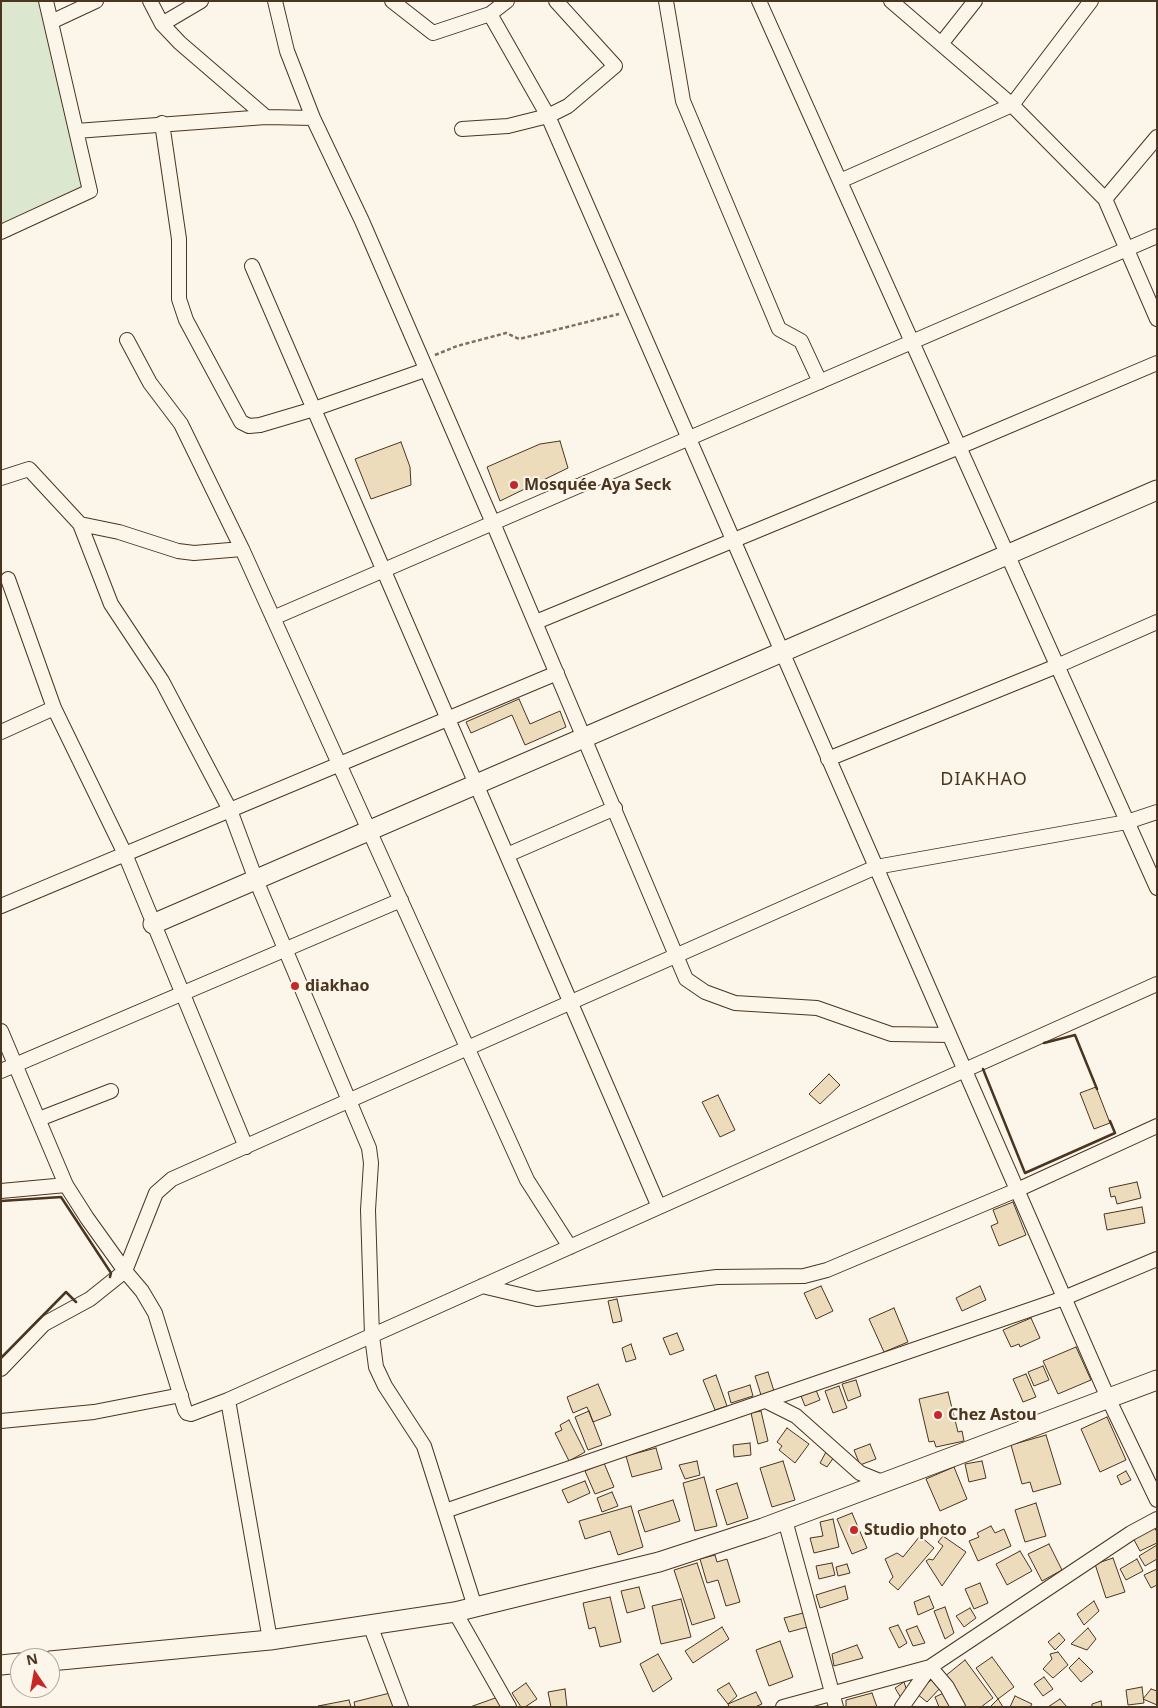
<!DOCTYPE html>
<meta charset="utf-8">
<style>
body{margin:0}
#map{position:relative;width:1158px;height:1708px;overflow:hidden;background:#fbf6e9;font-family:"Noto Sans",sans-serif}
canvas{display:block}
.frame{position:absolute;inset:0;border:2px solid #4a3520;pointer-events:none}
.north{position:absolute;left:10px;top:1648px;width:50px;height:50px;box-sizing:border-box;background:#fbf6e9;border:1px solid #b4a999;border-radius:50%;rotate:348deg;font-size:14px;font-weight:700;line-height:20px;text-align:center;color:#4a3520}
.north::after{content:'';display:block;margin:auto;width:18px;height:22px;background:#c62828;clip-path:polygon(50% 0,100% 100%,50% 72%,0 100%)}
</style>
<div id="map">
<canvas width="1158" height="1708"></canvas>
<div class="frame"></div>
<div class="north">N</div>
</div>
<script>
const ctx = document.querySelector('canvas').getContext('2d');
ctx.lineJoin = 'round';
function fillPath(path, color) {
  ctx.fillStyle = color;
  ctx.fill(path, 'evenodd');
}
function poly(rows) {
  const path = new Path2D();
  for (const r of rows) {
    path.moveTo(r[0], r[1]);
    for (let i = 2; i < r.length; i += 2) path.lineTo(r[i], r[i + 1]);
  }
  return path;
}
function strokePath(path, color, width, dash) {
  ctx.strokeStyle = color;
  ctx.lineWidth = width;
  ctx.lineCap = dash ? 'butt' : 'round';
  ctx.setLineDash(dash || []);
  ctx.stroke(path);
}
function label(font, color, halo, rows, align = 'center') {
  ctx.font = font + ' "Noto Sans",sans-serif';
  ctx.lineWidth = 4;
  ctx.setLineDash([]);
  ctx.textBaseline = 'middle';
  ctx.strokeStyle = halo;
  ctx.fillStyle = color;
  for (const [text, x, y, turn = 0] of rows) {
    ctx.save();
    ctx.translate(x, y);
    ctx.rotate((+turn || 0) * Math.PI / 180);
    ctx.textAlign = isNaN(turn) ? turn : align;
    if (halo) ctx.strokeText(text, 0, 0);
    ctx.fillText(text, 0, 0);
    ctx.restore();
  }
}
const green = poly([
 [1,1,42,1,83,185,77,195,1,225,1,1]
]);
const building = poly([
 [560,441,568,468,500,501,487,467,540,444,560,441],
 [401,442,410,467,411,485,371,499,355,459,401,442],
 [519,699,530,724,560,711,566,727,525,745,512,715,471,733,466,722,519,699],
 [829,1074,840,1085,820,1104,809,1094,829,1074],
 [1096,1087,1110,1123,1094,1129,1080,1093,1096,1087],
 [718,1095,735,1130,720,1137,702,1102,718,1095],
 [1137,1182,1141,1198,1117,1204,1115,1196,1111,1197,1109,1188,1137,1182],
 [1013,1202,1026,1235,999,1246,991,1226,998,1223,993,1210,1013,1202],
 [1142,1207,1145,1223,1107,1230,1104,1214,1142,1207],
 [821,1286,833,1311,816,1319,804,1293,821,1286],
 [980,1286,986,1300,962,1311,956,1298,980,1286],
 [617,1299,622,1321,613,1323,608,1301,617,1299],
 [894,1308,908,1342,884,1352,869,1319,894,1308],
 [1031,1318,1040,1338,1020,1347,1019,1344,1011,1347,1003,1330,1031,1318],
 [677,1333,684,1350,670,1355,663,1338,677,1333],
 [631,1344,636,1359,626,1362,622,1348,631,1344],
 [1076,1347,1091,1380,1058,1394,1043,1361,1076,1347],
 [1043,1366,1049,1380,1034,1386,1028,1372,1043,1366],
 [768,1372,774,1391,761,1395,755,1376,768,1372],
 [1026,1374,1036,1397,1023,1402,1013,1379,1026,1374],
 [716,1375,727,1406,715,1410,703,1380,716,1375],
 [856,1380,861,1396,848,1401,842,1384,856,1380],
 [598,1384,611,1415,593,1422,587,1407,573,1413,567,1397,598,1384],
 [750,1385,753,1396,731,1403,728,1392,750,1385],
 [839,1386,847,1408,833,1413,825,1391,839,1386],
 [816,1390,820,1400,805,1406,801,1396,816,1390],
 [948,1392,958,1432,962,1431,964,1441,936,1447,934,1441,929,1442,919,1399,948,1392],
 [589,1411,602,1445,588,1450,575,1417,589,1411],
 [761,1411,768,1441,758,1444,751,1413,761,1411],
 [1107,1417,1126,1460,1100,1472,1081,1429,1107,1417],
 [569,1420,585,1452,569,1461,555,1433,562,1430,560,1425,569,1420],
 [787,1428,809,1444,795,1463,779,1450,782,1446,777,1442,787,1428],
 [1046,1435,1061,1484,1033,1492,1030,1482,1022,1484,1011,1445,1046,1435],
 [750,1443,751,1455,734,1457,733,1445,750,1443],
 [870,1444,876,1459,860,1465,854,1450,870,1444],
 [656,1448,662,1469,632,1477,626,1456,656,1448],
 [826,1452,834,1457,827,1467,820,1463,826,1452],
 [697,1461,700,1475,685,1479,679,1465,697,1461],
 [783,1461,795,1500,772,1507,760,1468,783,1461],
 [982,1461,986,1478,969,1482,965,1464,982,1461],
 [604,1463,614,1487,595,1494,585,1471,604,1463],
 [954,1467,967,1499,940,1511,926,1479,954,1467],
 [1126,1471,1131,1480,1121,1485,1117,1476,1126,1471],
 [704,1477,717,1526,695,1531,683,1483,704,1477],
 [585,1481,590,1493,568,1503,562,1490,585,1481],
 [737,1483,748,1518,727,1525,716,1490,737,1483],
 [612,1492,618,1506,602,1512,597,1498,612,1492],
 [673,1500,680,1521,645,1532,638,1511,673,1500],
 [1036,1503,1046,1536,1025,1542,1015,1510,1036,1503],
 [631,1506,643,1547,618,1555,610,1531,585,1539,579,1521,631,1506],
 [852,1513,867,1548,852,1554,837,1519,852,1513],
 [833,1519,839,1547,814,1553,810,1538,823,1536,820,1522,833,1519],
 [1153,1525,1157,1532,1157,1543,1140,1551,1132,1536,1153,1525],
 [991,1526,995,1533,1004,1529,1011,1546,978,1561,969,1541,979,1537,977,1533,991,1526],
 [920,1536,934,1548,898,1590,889,1582,893,1577,885,1559,897,1553,903,1557,920,1536],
 [943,1536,966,1552,942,1586,926,1561,929,1559,933,1560,943,1546,938,1542,943,1536],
 [1049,1544,1062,1570,1042,1581,1028,1554,1049,1544],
 [1157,1545,1157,1559,1145,1566,1139,1556,1157,1545],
 [1020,1551,1032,1571,1007,1585,996,1564,1020,1551],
 [715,1555,717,1562,727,1559,740,1602,726,1606,718,1580,707,1583,700,1559,715,1555],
 [1113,1558,1125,1592,1106,1598,1095,1564,1113,1558],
 [1137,1559,1143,1571,1126,1580,1120,1569,1137,1559],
 [697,1563,715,1618,692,1625,674,1570,697,1563],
 [832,1563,835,1575,819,1579,816,1566,832,1563],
 [847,1564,850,1573,838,1576,836,1567,847,1564],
 [1157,1569,1157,1585,1151,1588,1144,1575,1157,1569],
 [980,1583,988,1603,974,1609,965,1589,980,1583],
 [845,1586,848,1599,820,1608,816,1595,845,1586],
 [639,1587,645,1608,627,1613,621,1591,639,1587],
 [929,1596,934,1608,918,1615,914,1602,929,1596],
 [610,1597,621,1642,600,1647,595,1627,589,1629,583,1603,610,1597],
 [681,1599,691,1637,661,1644,652,1606,681,1599],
 [1094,1601,1099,1611,1084,1625,1077,1614,1094,1601],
 [945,1607,954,1633,945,1639,934,1611,945,1607],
 [970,1608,976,1618,964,1627,956,1616,970,1608],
 [807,1612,811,1626,789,1632,784,1618,807,1612],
 [898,1625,907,1643,899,1648,889,1628,898,1625],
 [917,1626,925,1643,913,1646,906,1630,917,1626],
 [722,1627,729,1639,693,1663,685,1651,722,1627],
 [1088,1628,1096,1639,1087,1650,1071,1644,1088,1628],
 [1059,1633,1065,1640,1055,1650,1048,1642,1059,1633],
 [780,1641,793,1677,769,1686,756,1650,780,1641],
 [857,1645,863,1658,834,1666,832,1654,857,1645],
 [1058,1652,1068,1665,1053,1678,1043,1669,1052,1659,1050,1654,1058,1652],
 [658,1654,672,1679,653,1692,640,1664,658,1654],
 [992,1657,1014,1687,998,1699,976,1668,992,1657],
 [1079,1658,1093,1672,1081,1682,1069,1668,1079,1658],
 [965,1660,993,1698,981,1707,966,1707,944,1677,965,1660],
 [1044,1677,1053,1689,1043,1696,1034,1684,1044,1677],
 [932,1679,941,1687,927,1702,917,1694,932,1679],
 [904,1682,908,1694,901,1698,895,1688,904,1682],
 [526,1683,537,1699,525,1707,521,1707,512,1693,526,1683],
 [729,1683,737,1696,728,1704,717,1690,729,1683],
 [1142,1687,1144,1703,1128,1705,1126,1690,1142,1687],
 [565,1689,567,1707,551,1707,548,1692,565,1689],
 [1151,1689,1157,1691,1157,1705,1143,1699,1151,1689],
 [756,1692,762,1704,755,1707,729,1707,728,1704,756,1692],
 [946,1692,953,1707,939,1707,935,1697,946,1692],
 [390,1693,393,1707,355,1707,354,1702,390,1693],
 [872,1693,877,1707,846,1707,846,1700,872,1693],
 [1015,1696,1032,1704,1030,1707,1010,1707,1015,1696],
 [498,1697,501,1707,470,1707,498,1697],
 [998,1699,1003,1707,990,1707,998,1699],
 [1060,1699,1067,1707,1048,1707,1060,1699],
 [349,1700,351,1707,318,1706,349,1700],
 [1101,1701,1102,1707,1092,1707,1092,1704,1101,1701]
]);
const path = poly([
 [435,355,457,346,506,333,519,339,619,314]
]);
const street = poly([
 [150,1,162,24,180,43,266,117],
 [275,1,287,51,313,118,362,221,493,523,686,979,705,992,735,1003,817,1008,891,1034,949,1035],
 [392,1,433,33,490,14,507,1],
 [666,1,683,101,779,329,801,341,820,382],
 [759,1,1157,888],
 [891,1,1012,105,1105,199,1157,319],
 [490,14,548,116,1108,1398,1157,1500],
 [51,22,96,1],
 [162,24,201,1],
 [941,44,975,1],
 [162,123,179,239,179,299,186,320,241,422,249,426,260,425,314,409,425,370],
 [462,129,508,126,548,116,568,106,615,66,556,1],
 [76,131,266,117,313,118],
 [840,181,1012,105,1091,1],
 [1105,199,1157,137],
 [1,232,90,191,46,1],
 [252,266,659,1207],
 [127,340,150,383,181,424,242,549,527,1180,570,1247],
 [1,478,29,469,80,524,111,604,162,681,230,810,256,880,369,1148,371,1163,368,1210,372,1336,376,1367,385,1386,424,1446,475,1607],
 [80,524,119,532,178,551,194,553,242,549],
 [8,579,54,708,125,854,246,1147],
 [273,618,1157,236],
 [536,622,959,447,1157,363],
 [1,732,54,708],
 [828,759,1057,666,1157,622],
 [507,855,615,808],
 [1,906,557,673],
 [1,1031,66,1185,87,1218,125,1271,142,1291,155,1313,185,1410,187,1413,191,1414,228,1400,1157,984],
 [1,1071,401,900],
 [39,1119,111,1091],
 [1,1191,66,1185],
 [482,1286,537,1299,717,1277,804,1276,827,1270,1017,1190,1157,1126],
 [1,1369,44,1324,90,1299,125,1271,156,1193,172,1179,876,867,1127,822,1157,812],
 [228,1400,270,1640],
 [768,1402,796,1416,860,1473,882,1482],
 [1,1421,94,1412,181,1395],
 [445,1511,1064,1298,1157,1259],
 [785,1520,836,1707],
 [455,1612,509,1707],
 [370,1625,401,1707],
 [930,1667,947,1687,958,1707],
 [783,1707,930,1667,1131,1533,1157,1519],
 [902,1707,930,1667]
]);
const secondary = poly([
 [153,924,1157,490],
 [50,1661,270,1640,455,1612,659,1562,763,1528,1157,1380],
 [1,1665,20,1663]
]);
const wall = poly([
 [1044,1043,1075,1035,1097,1089],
 [983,1069,1025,1173,1115,1133,1110,1121],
 [1,1201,61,1197,111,1273,110,1277],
 [1,1358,66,1292,76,1302]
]);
const markers = [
 [514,485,5,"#c62828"],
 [295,986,5,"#c62828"],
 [938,1415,5,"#c62828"],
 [854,1530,5,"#c62828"]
];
const poiNames = [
 ["Mosquée Aya Seck",524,485],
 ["diakhao",305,986],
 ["Chez Astou",948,1415],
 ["Studio photo",864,1530]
];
const neighbourhoodNames = [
 ["DIAKHAO",984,780]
];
fillPath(green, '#dce7d0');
strokePath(green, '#887966', 1);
fillPath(building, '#ecdcbc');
strokePath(building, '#4a3520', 1);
strokePath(street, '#4a3520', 16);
strokePath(secondary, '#4a3520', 21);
strokePath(path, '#7f6f5c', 2.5, [4, 2.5]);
strokePath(street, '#fbf6e9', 14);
strokePath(secondary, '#fbf6e9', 19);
strokePath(wall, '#4a3520', 2.5);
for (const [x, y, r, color] of markers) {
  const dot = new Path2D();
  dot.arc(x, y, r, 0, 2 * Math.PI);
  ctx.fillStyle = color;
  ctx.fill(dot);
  strokePath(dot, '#fbf6e9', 2);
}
label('bold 16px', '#4a3520', '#fbf6e9', poiNames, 'left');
ctx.letterSpacing = '1px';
label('18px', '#4a3520', '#fbf6e9', neighbourhoodNames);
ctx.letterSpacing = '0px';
</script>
